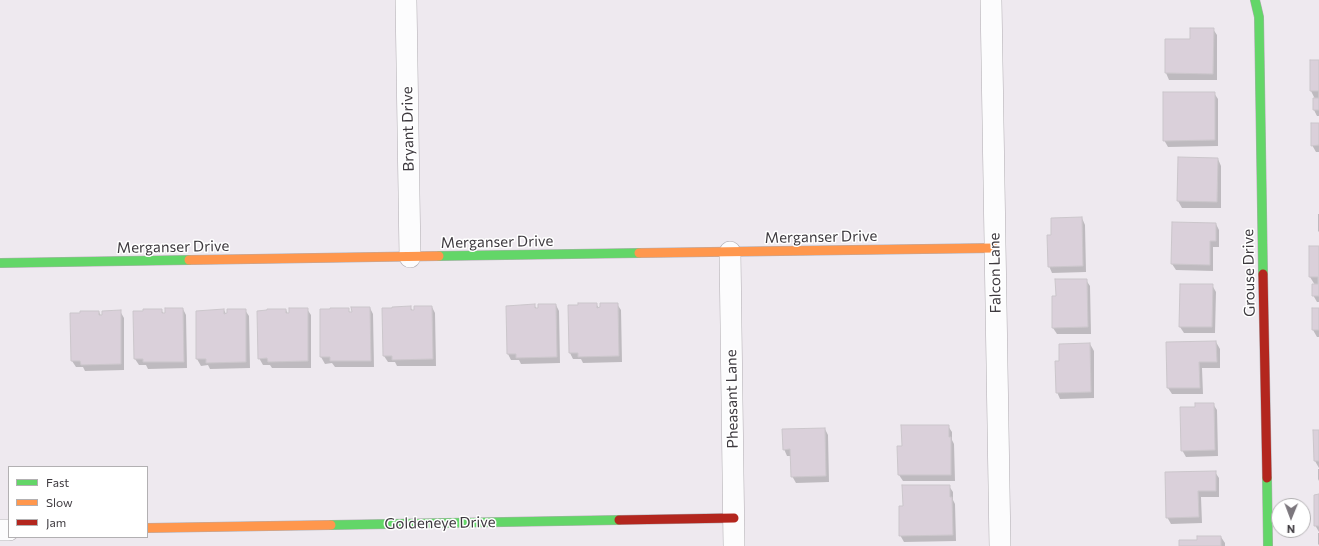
<!DOCTYPE html>
<style>
body{margin:0}
#map{position:relative;width:1319px;height:546px;overflow:hidden;background:#eee9ef;font-family:Commissioner,sans-serif}
canvas{display:block}
.legend{position:absolute;left:8px;top:466px;width:140px;height:72px;box-sizing:border-box;background:#fff;border:1px solid #b2b0b2;margin:0;padding:5px 7px;list-style:none;font-size:12px;color:#3e3a3f}
.legend li{display:flex;align-items:center;gap:8px;height:20px}
.legend b{width:20px;border:1px solid #b2b0b2}
.north{position:absolute;left:1271px;top:498px;width:40px;height:40px;box-sizing:border-box;background:#fff;border:1px solid #b2b0b2;border-radius:50%;rotate:181deg;font-size:11px;font-weight:700;line-height:16px;text-align:center;color:#3e3a3f}
.north::after{content:'';display:block;margin:auto;width:14px;height:18px;background:#7c777d;clip-path:polygon(50% 0,100% 100%,50% 72%,0 100%)}
</style>
<div id="map">
<canvas width="1319" height="546"></canvas>
<ul class="legend">
<li><b style="height:5px;background:#63d668"></b>Fast</li>
<li><b style="height:5px;background:#ff974d"></b>Slow</li>
<li><b style="height:5px;background:#b3261e"></b>Jam</li>
</ul>
<div class="north">N</div>
</div>
<script>
const ctx = document.querySelector('canvas').getContext('2d');
ctx.lineJoin = 'round';
function fillPath(path, color) {
  ctx.fillStyle = color;
  ctx.fill(path, 'evenodd');
}
function poly(rows) {
  const path = new Path2D();
  for (const r of rows) {
    path.moveTo(r[0], r[1]);
    for (let i = 2; i < r.length; i += 2) path.lineTo(r[i], r[i + 1]);
  }
  return path;
}
function strokePath(path, color, width, dash) {
  ctx.strokeStyle = color;
  ctx.lineWidth = width;
  ctx.lineCap = dash ? 'butt' : 'round';
  ctx.setLineDash(dash || []);
  ctx.stroke(path);
}
function label(font, color, halo, rows, align = 'center') {
  ctx.font = font + ' Commissioner,sans-serif';
  ctx.lineWidth = 3;
  ctx.setLineDash([]);
  ctx.textBaseline = 'middle';
  ctx.strokeStyle = halo;
  ctx.fillStyle = color;
  for (const [text, x, y, turn = 0] of rows) {
    ctx.save();
    ctx.translate(x, y);
    ctx.rotate((+turn || 0) * Math.PI / 180);
    ctx.textAlign = isNaN(turn) ? turn : align;
    if (halo) ctx.strokeText(text, 0, 0);
    ctx.fillText(text, 0, 0);
    ctx.restore();
  }
}
const shadow = poly([
 [1213,29,1217,35,1217,80,1169,80,1166,73,1166,40,1191,40],
 [1311,61,1319,61,1319,116,1317,116,1314,110,1314,99,1315,99,1311,91],
 [1214,93,1218,99,1218,146,1168,147,1164,140],
 [1319,124,1319,152,1316,152,1312,145],
 [1179,158,1218,159,1221,166,1221,208,1182,208,1178,201],
 [1318,214,1319,214,1319,232,1318,231],
 [1082,218,1085,225,1086,272,1052,273,1049,266],
 [1216,224,1219,230,1219,247,1213,247,1213,271,1176,270,1172,264],
 [1319,247,1319,302,1317,302,1313,295,1315,285,1310,277],
 [1086,280,1090,286,1091,334,1057,334,1053,328],
 [1212,285,1216,292,1215,333,1184,333,1180,327],
 [596,304,599,308,617,304,621,310,622,362,583,363,581,359,573,359,570,353],
 [534,305,537,309,556,305,559,311,560,363,521,364,519,360,511,360,508,354],
 [410,307,413,311,432,307,435,313,436,366,397,366,395,362,388,362,384,356],
 [370,308,373,314,374,367,335,367,332,363,325,364,321,357,321,310,348,309,350,313],
 [183,309,186,315,187,368,148,369,146,365,139,365,135,359,161,310,164,314],
 [307,309,311,315,311,368,272,368,270,365,263,365,259,358,286,310,288,314],
 [1313,309,1319,309,1319,337,1317,337,1313,330],
 [224,310,226,314,245,310,249,316,250,368,210,369,208,365,201,366,197,359,197,312],
 [120,311,124,318,124,370,85,371,83,367,76,367,72,361,99,312,101,316],
 [1216,342,1220,349,1220,368,1202,368,1203,394,1172,394,1168,388],
 [1090,344,1094,351,1094,398,1060,399,1057,392,1060,362],
 [1213,404,1217,410,1218,456,1186,457,1182,450,1196,408],
 [948,426,952,432,952,440,954,444,955,481,903,481,899,475,903,447],
 [825,429,828,435,829,482,796,483,792,476,792,456,787,456,784,449],
 [1319,431,1319,468,1315,461],
 [1318,469,1319,469,1319,481,1318,479],
 [1215,472,1219,478,1219,497,1201,497,1202,523,1171,524,1167,517],
 [949,486,953,492,953,500,955,504,956,541,904,542,900,535,904,507],
 [1319,495,1319,532,1315,525],
 [1318,533,1319,533,1319,545,1318,544],
 [1221,537,1225,543,1225,546,1180,546]
]);
const building = poly([
 [1190,28,1214,28,1213,74,1165,73,1165,39,1190,39,1190,28],
 [1310,60,1319,60,1319,110,1313,110,1313,98,1319,98,1319,91,1310,91,1310,60],
 [1163,92,1215,92,1215,140,1163,141,1163,92],
 [1311,123,1319,123,1319,145,1311,146,1311,123],
 [1178,157,1218,158,1217,202,1177,201,1178,157],
 [1082,217,1083,266,1048,267,1047,235,1051,235,1051,218,1082,217],
 [1172,222,1216,223,1216,241,1210,241,1210,265,1171,264,1172,222],
 [1309,246,1319,246,1319,296,1312,296,1312,284,1318,284,1318,277,1309,277,1309,246],
 [1055,279,1087,279,1088,327,1052,328,1052,296,1056,296,1055,279],
 [1180,284,1213,284,1212,327,1179,327,1180,284],
 [578,303,597,303,597,308,600,307,600,303,618,303,619,356,578,357,578,353,569,353,568,305,578,305,578,303],
 [535,304,535,308,538,308,538,304,556,304,557,357,516,358,516,354,507,354,506,306,535,304],
 [411,306,411,310,414,310,414,306,432,306,433,359,392,360,392,356,383,356,382,308,392,308,392,307,411,306],
 [351,307,370,307,371,361,330,361,330,357,320,357,320,309,330,309,330,308,349,308,349,312,352,312,351,307],
 [165,308,183,308,184,362,143,362,143,359,134,359,133,311,143,311,143,309,162,309,162,313,165,313,165,308],
 [289,308,308,308,308,361,268,362,267,358,258,359,257,311,267,310,267,309,286,309,286,313,289,313,289,308],
 [1312,308,1319,308,1319,330,1312,330,1312,308],
 [224,309,224,314,227,313,227,309,246,309,246,362,206,363,206,359,196,359,196,311,224,309],
 [121,310,121,364,81,365,80,361,71,361,70,313,80,313,80,311,99,311,99,315,102,315,102,311,121,310],
 [1216,341,1217,362,1199,362,1200,388,1167,388,1166,342,1216,341],
 [1090,343,1091,392,1056,393,1055,361,1059,361,1059,344,1090,343],
 [1195,403,1214,403,1215,450,1181,451,1180,407,1195,407,1195,403],
 [901,425,949,425,949,437,951,437,951,475,898,475,897,446,902,446,901,425],
 [825,428,826,476,791,477,790,449,783,450,782,429,825,428],
 [1313,430,1319,430,1319,461,1314,461,1313,430],
 [1216,471,1216,491,1198,491,1199,517,1166,518,1165,472,1216,471],
 [902,485,950,485,950,497,952,497,953,535,899,536,899,506,903,506,902,485],
 [1319,494,1319,526,1314,526,1314,495,1319,494],
 [1197,536,1221,536,1221,546,1179,546,1179,540,1197,540,1197,536]
]);
const street = poly([
 [406,0,410,257],
 [991,0,1000,546],
 [730,252,734,546],
 [0,530,9,530]
]);
const fast = poly([
 [1255,0,1259,17,1263,274],
 [439,256,639,253],
 [0,263,189,260],
 [1267,478,1268,546],
 [331,525,619,520]
]);
const slow = poly([
 [639,253,994,248],
 [189,260,439,256],
 [147,528,331,525]
]);
const jam = poly([
 [1263,274,1267,478],
 [619,520,734,518]
]);
const streetNames = [
 ["Bryant Drive",408,129,-91],
 ["Merganser Drive",821,237,-1],
 ["Merganser Drive",497,242,-1],
 ["Merganser Drive",173,247,-1],
 ["Falcon Lane",995,273,-91],
 ["Grouse Drive",1249,273,-91],
 ["Pheasant Lane",732,399,-91],
 ["Goldeneye Drive",440,523,-1]
];
fillPath(shadow, '#0003');
fillPath(building, '#dad0da');
strokePath(building, '#cbc6cb', 1);
strokePath(street, '#b0acb1', 22);
strokePath(fast, '#b0acb1', 10);
strokePath(slow, '#b0acb1', 10);
strokePath(jam, '#b0acb1', 10);
strokePath(street, '#fcfcfd', 21);
strokePath(fast, '#63d668', 9);
strokePath(slow, '#ff974d', 9);
strokePath(jam, '#b3261e', 9);
label('15px', '#3e3a3f', '#fff', streetNames);
</script>
